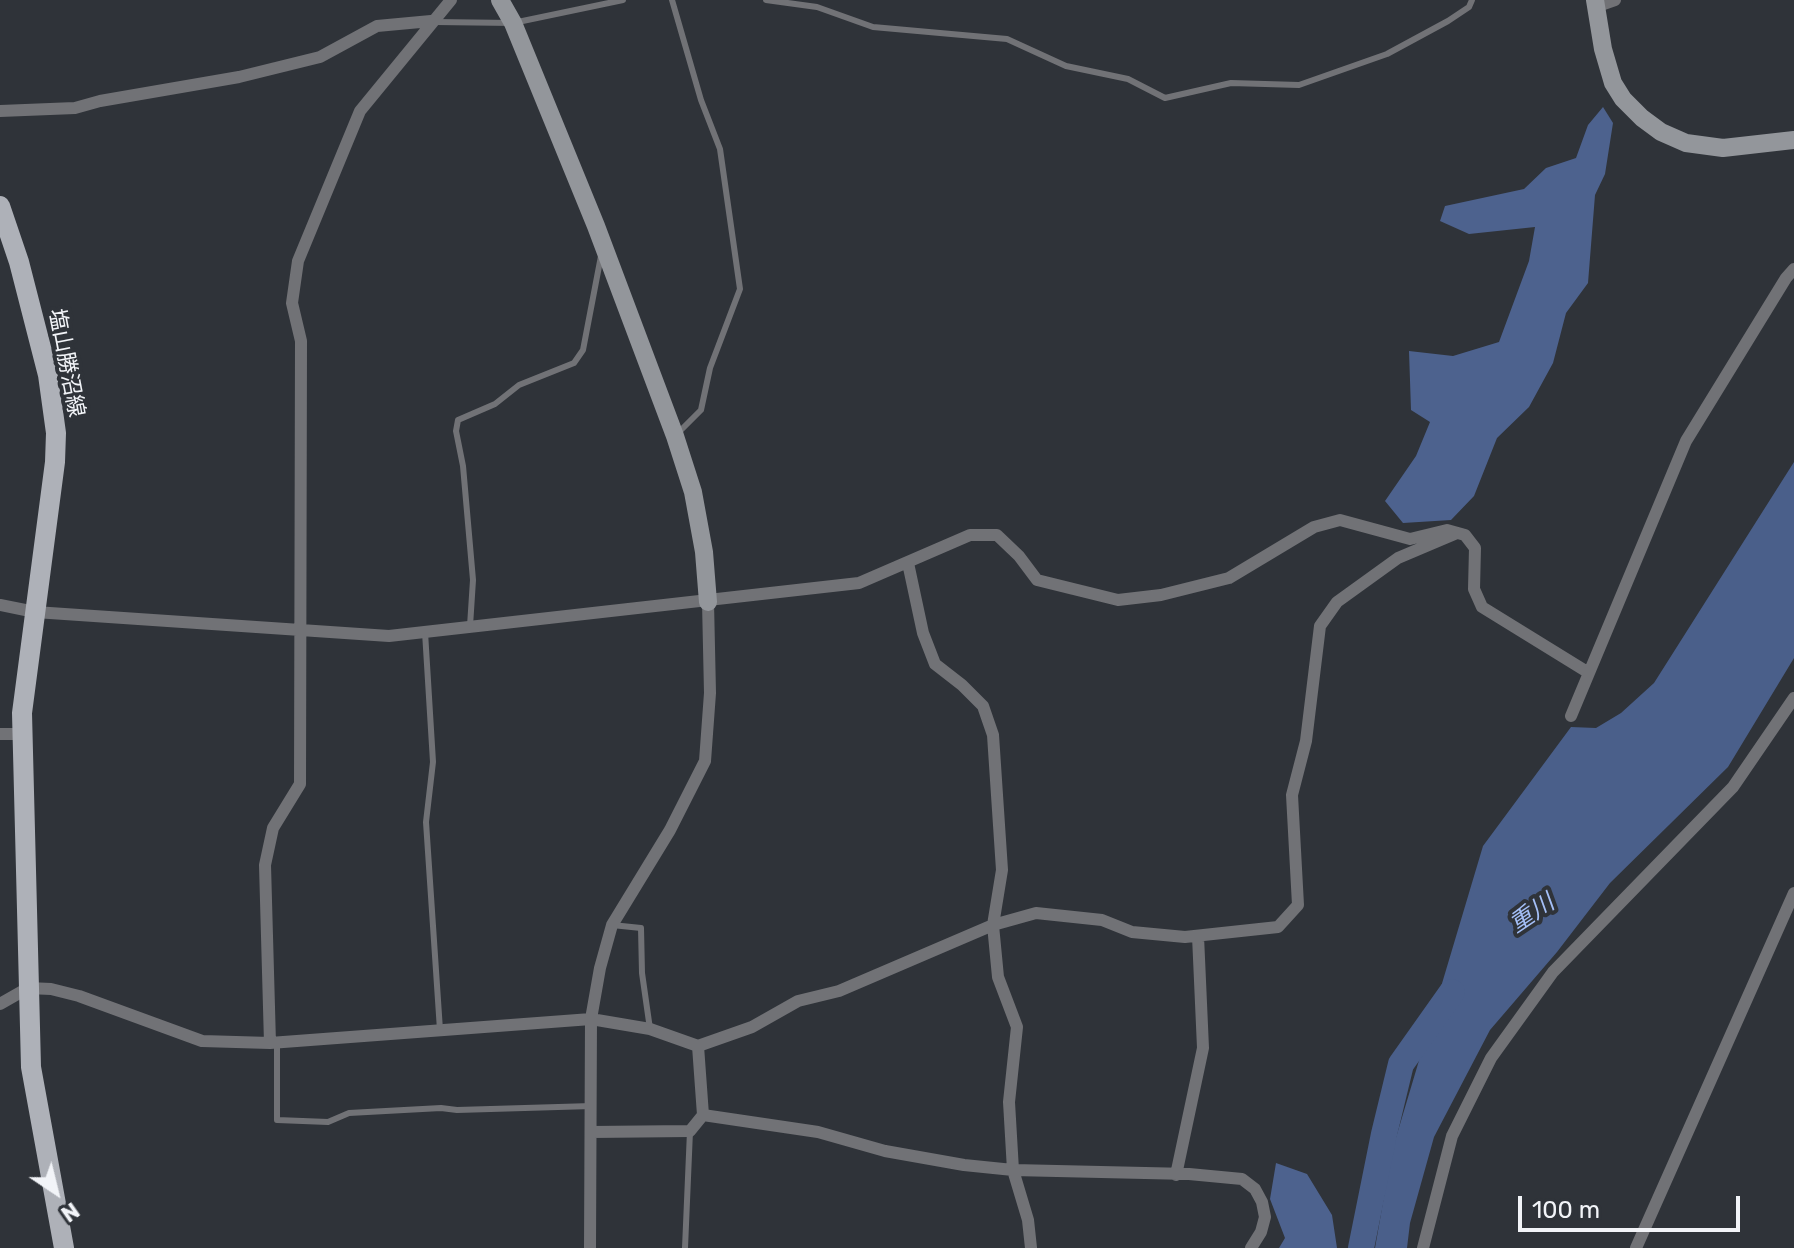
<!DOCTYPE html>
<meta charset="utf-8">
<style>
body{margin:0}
#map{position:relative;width:1794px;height:1248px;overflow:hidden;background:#2f3339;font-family:Rubik,sans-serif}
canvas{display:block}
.north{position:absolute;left:16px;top:1152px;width:80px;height:80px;-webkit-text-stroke:6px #2f3339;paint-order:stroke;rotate:145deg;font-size:22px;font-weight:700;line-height:32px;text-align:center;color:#f2f4f8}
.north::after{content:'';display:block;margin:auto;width:28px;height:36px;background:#f2f4f8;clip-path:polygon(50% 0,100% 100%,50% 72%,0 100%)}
.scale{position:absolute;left:1518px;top:1196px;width:222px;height:36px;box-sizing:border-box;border:4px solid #f2f4f8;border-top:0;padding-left:10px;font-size:24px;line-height:28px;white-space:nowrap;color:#f2f4f8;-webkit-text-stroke:6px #2f3339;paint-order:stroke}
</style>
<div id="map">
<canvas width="1794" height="1248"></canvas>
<div class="north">N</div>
<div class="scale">100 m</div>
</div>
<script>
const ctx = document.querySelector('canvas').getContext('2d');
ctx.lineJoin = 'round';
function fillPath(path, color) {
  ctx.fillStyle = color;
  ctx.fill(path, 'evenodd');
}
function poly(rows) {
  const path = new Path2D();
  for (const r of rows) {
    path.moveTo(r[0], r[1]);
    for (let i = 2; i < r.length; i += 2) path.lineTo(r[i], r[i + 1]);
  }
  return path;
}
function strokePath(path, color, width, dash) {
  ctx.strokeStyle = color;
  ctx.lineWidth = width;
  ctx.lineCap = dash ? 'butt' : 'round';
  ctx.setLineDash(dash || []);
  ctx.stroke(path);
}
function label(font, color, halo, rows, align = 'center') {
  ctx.font = font + ' Rubik,"Noto Sans JP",sans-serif';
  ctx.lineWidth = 8;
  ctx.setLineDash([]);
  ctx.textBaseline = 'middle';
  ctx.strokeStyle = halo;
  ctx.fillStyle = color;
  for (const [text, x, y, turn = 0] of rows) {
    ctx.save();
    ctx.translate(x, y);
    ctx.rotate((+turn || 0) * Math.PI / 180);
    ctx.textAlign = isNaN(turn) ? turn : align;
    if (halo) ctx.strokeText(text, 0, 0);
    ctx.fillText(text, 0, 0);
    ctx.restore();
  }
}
const forest = poly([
 [1603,107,1613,123,1605,174,1595,195,1588,283,1566,313,1553,363,1529,407,1497,438,1474,496,1451,520,1403,523,1385,501,1416,456,1430,422,1411,410,1409,351,1453,356,1499,342,1529,261,1535,227,1469,234,1440,221,1445,206,1524,189,1546,168,1576,158,1588,125],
 [1276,1163,1307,1174,1332,1215,1337,1248,1279,1248,1285,1238,1270,1199]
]);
const water = poly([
 [1794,462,1794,658,1728,767,1610,883,1557,952,1490,1030,1434,1137,1410,1223,1407,1248,1375,1248,1392,1151,1483,846,1571,727,1596,728,1621,713,1654,683]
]);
const river = poly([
 [1361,1248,1384,1134,1401,1064,1452,992]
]);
const lane = poly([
 [672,0,701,100,720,149,740,289,710,368,701,410,676,435],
 [766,0,817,7,873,27,1007,39,1066,66,1128,79,1165,98,1231,83,1299,85,1387,54,1448,21,1469,7,1472,0],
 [435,22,513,23,623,0],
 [470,626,473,580,463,466,456,431,458,420,495,404,519,385,574,363,583,350,601,256],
 [425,632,433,762,426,822,440,1030],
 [612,925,641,928,642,973,650,1029],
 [277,1041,277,1120,328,1122,349,1113,441,1108,457,1110,592,1106],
 [685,1248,690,1131]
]);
const street = poly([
 [1595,7,1615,0],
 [0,111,75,108,100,101,239,77,320,57,377,26,431,21],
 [908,563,923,633,935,664,962,685,983,706,993,735,1002,870,993,925,998,977,1017,1027,1009,1102,1013,1170,1028,1220,1031,1248],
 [0,605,35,612,389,636,859,583,970,535,997,535,1019,556,1037,580,1118,600,1161,595,1229,578,1314,527,1340,520,1410,539,1447,530,1465,535,1475,548,1474,589,1482,607,1589,673],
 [1571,716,1686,441,1786,278,1794,269],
 [0,734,22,734],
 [0,1004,28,988,51,989,79,996,202,1041,270,1043,591,1019,650,1029,698,1046,752,1027,798,1001,839,991,993,925,1036,913,1102,920,1132,932,1185,937,1278,927,1298,905,1292,795,1306,741,1320,626,1337,602,1398,558,1457,533],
 [270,1043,265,865,273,828,300,784,301,341,292,303,298,261,360,111,451,0],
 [703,1115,818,1132,885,1151,964,1165,1013,1170,1189,1174,1242,1179,1255,1189,1262,1202,1265,1217,1261,1232,1251,1248],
 [591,1132,690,1131,703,1115,698,1046],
 [1176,1175,1203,1048,1198,936],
 [590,1248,591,1019,600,968,612,925,670,830,705,761,710,693,708,602],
 [1423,1248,1452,1136,1491,1058,1553,972,1733,787,1794,698],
 [1636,1248,1794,893]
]);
const secondary = poly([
 [500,0,513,23,596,226,675,436,693,492,704,552,708,602],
 [1595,0,1603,49,1613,83,1623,99,1642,118,1661,132,1686,143,1723,148,1794,140]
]);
const primary = poly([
 [0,206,19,262,48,375,56,433,55,462,22,713,31,1067,64,1248]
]);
const streetNames = [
 ["塩山勝沼線",66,363,79]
];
const waterNames = [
 ["重川",1532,914,-34]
];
fillPath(forest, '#4d628e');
fillPath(water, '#4a5f8a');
strokePath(river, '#4a5f8a', 26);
strokePath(lane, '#717276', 6);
strokePath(street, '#717276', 12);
strokePath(secondary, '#93969b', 18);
strokePath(primary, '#aeb1b8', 20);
label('22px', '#f2f4f8', '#2f3339', streetNames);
label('italic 24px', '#a4bff7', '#2f3339', waterNames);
</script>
